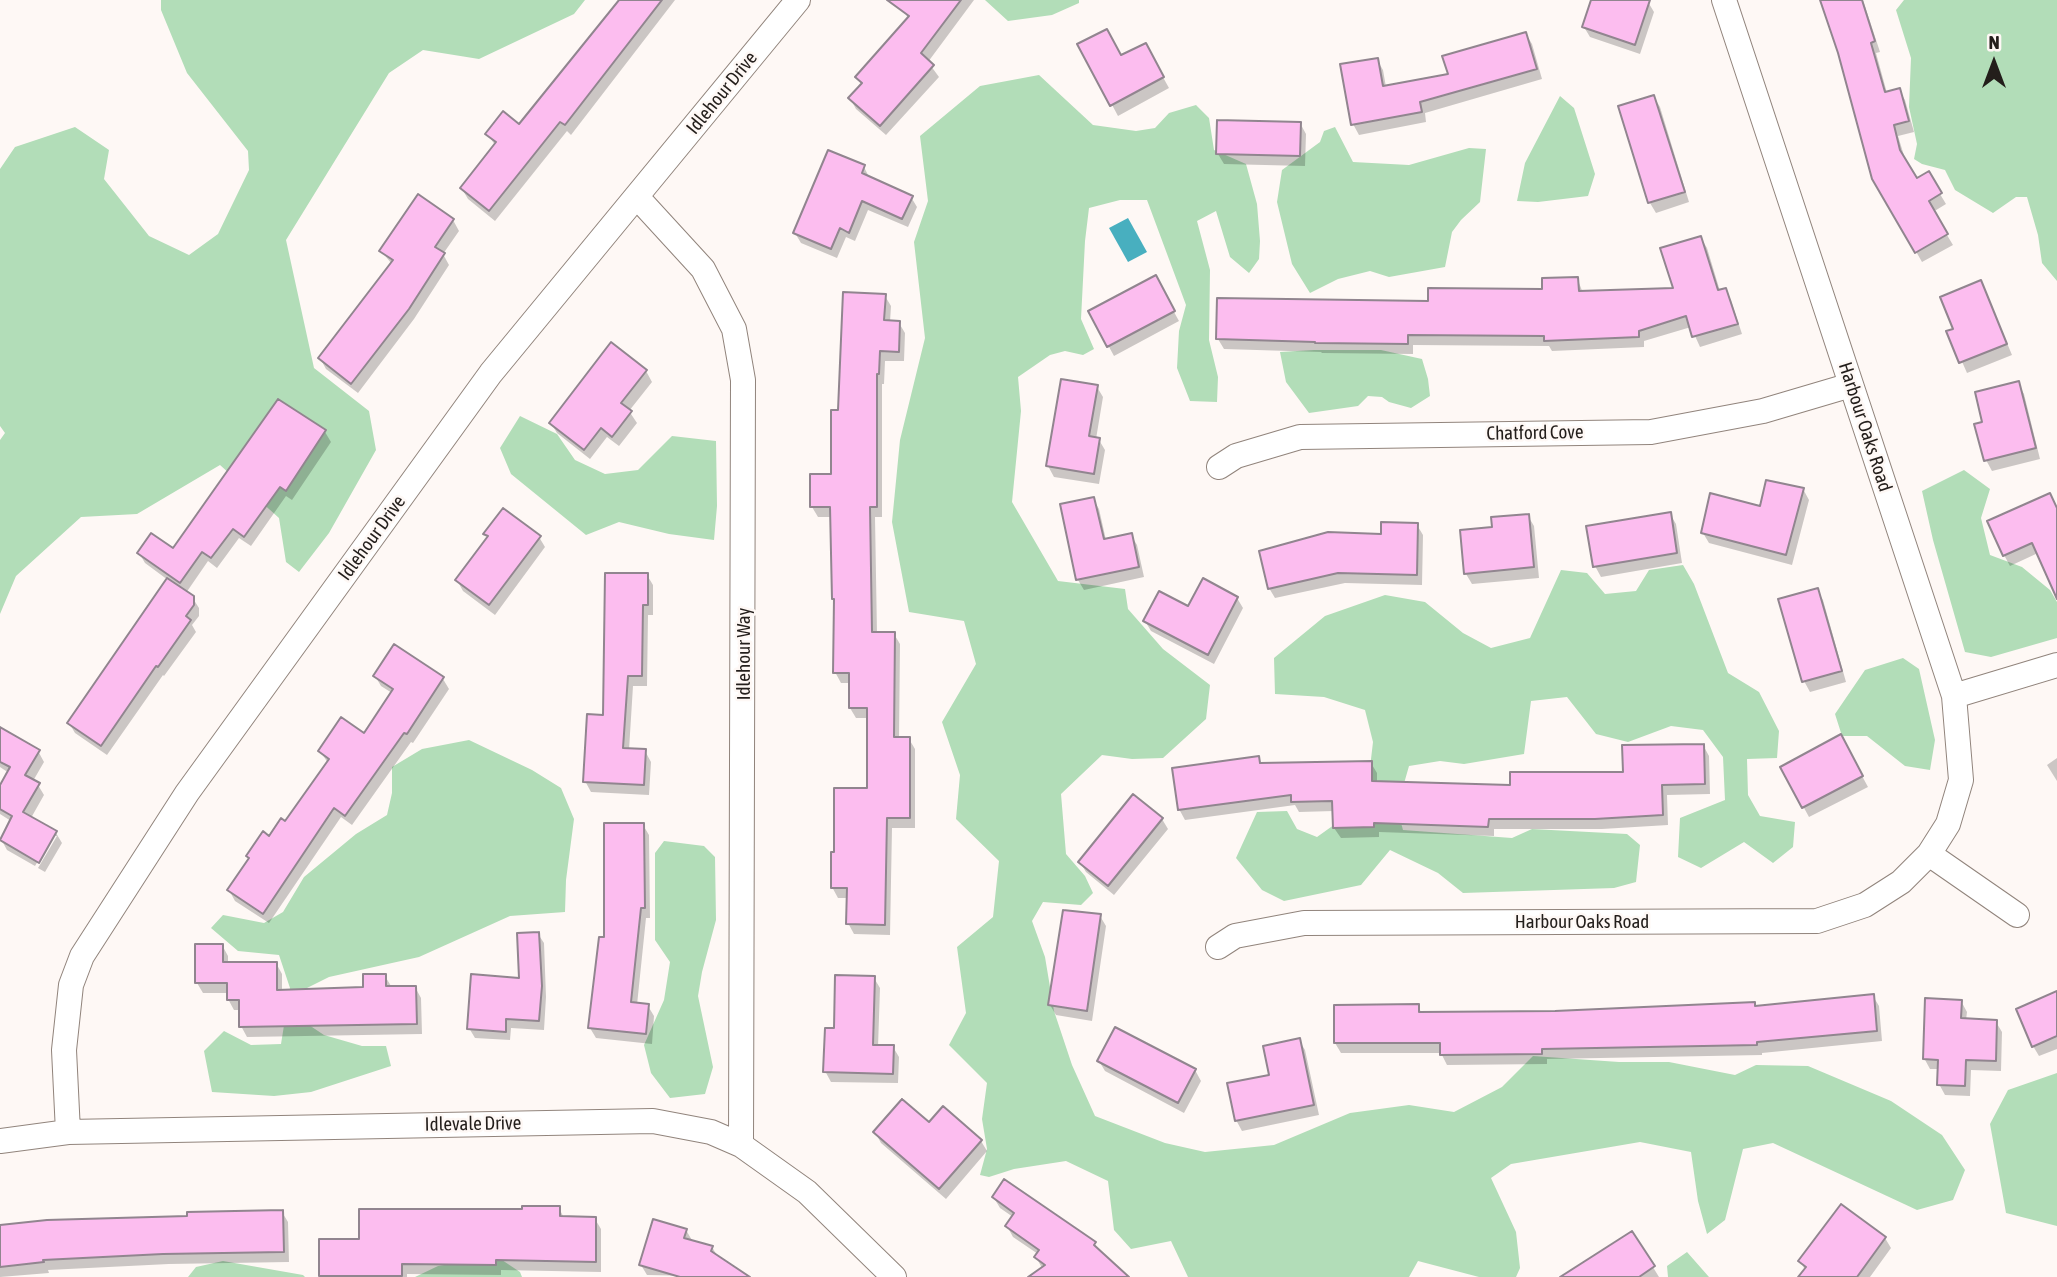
<!DOCTYPE html>
<style>
body{margin:0}
#map{position:relative;width:2057px;height:1277px;overflow:hidden;background:#fef8f5;font-family:"Asap Condensed",sans-serif}
canvas{display:block}
.north{position:absolute;left:1959px;top:28px;width:70px;height:70px;-webkit-text-stroke:5px #fef8f5;paint-order:stroke;rotate:0deg;font-size:19px;font-weight:700;line-height:28px;text-align:center;color:#231e1b}
.north::after{content:'';display:block;margin:auto;width:24px;height:32px;background:#231e1b;clip-path:polygon(50% 0,100% 100%,50% 72%,0 100%)}
</style>
<div id="map">
<canvas width="2057" height="1277"></canvas>
<div class="north">N</div>
</div>
<script>
const ctx = document.querySelector('canvas').getContext('2d');
ctx.lineJoin = 'round';
function fillPath(path, color) {
  ctx.fillStyle = color;
  ctx.fill(path, 'evenodd');
}
function poly(rows) {
  const path = new Path2D();
  for (const r of rows) {
    path.moveTo(r[0], r[1]);
    for (let i = 2; i < r.length; i += 2) path.lineTo(r[i], r[i + 1]);
  }
  return path;
}
function strokePath(path, color, width, dash) {
  ctx.strokeStyle = color;
  ctx.lineWidth = width;
  ctx.lineCap = dash ? 'butt' : 'round';
  ctx.setLineDash(dash || []);
  ctx.stroke(path);
}
function label(font, color, halo, rows, align = 'center') {
  ctx.font = font + ' "Asap Condensed",sans-serif';
  ctx.lineWidth = 5;
  ctx.setLineDash([]);
  ctx.textBaseline = 'middle';
  ctx.strokeStyle = halo;
  ctx.fillStyle = color;
  for (const [text, x, y, turn = 0] of rows) {
    ctx.save();
    ctx.translate(x, y);
    ctx.rotate((+turn || 0) * Math.PI / 180);
    ctx.textAlign = isNaN(turn) ? turn : align;
    if (halo) ctx.strokeText(text, 0, 0);
    ctx.fillText(text, 0, 0);
    ctx.restore();
  }
}
const green = poly([
 [161,0,585,0,574,14,479,59,423,50,389,73,286,240,314,368,369,411,376,450,329,533,299,572,286,562,279,518,220,465,137,514,81,517,16,576,0,614,0,440,5,433,0,426,0,169,15,147,75,127,109,150,104,179,149,236,189,255,218,234,249,170,248,151,187,73,161,10],
 [985,0,1079,0,1079,3,1052,15,1008,21],
 [1904,0,2057,0,2057,281,2042,263,2038,235,2027,197,2016,197,1993,213,1955,190,1945,170,1922,164,1914,159,1917,144,1909,107,1911,58,1896,10],
 [1039,75,1093,125,1136,131,1155,128,1169,113,1196,105,1209,118,1214,150,1246,164,1257,204,1260,241,1259,259,1249,273,1230,257,1216,211,1197,221,1210,270,1209,340,1218,377,1217,402,1190,401,1177,368,1179,331,1186,305,1147,200,1120,200,1089,208,1085,241,1081,319,1094,349,1083,355,1065,351,1050,355,1018,377,1021,411,1012,502,1058,581,1125,589,1128,609,1163,649,1210,685,1206,719,1163,758,1132,759,1102,755,1061,794,1066,854,1085,876,1093,893,1081,905,1043,902,1032,921,1045,957,1054,1011,1072,1065,1095,1116,1165,1143,1205,1152,1274,1145,1350,1113,1409,1105,1454,1112,1502,1087,1533,1056,1619,1062,1669,1062,1735,1075,1756,1065,1808,1066,1891,1101,1942,1135,1965,1170,1953,1200,1917,1210,1773,1143,1743,1149,1725,1220,1707,1234,1698,1201,1691,1152,1640,1142,1511,1164,1491,1178,1516,1232,1520,1268,1516,1277,1479,1277,1418,1261,1409,1277,1188,1277,1171,1241,1131,1249,1114,1230,1108,1181,1066,1161,1014,1169,989,1177,980,1175,987,1149,982,1119,987,1083,949,1045,966,1013,957,947,993,917,999,861,956,819,960,775,942,722,976,664,964,621,909,612,892,522,900,440,925,338,914,242,928,201,920,136,980,86],
 [1560,96,1574,108,1595,174,1588,196,1538,202,1517,201,1525,163],
 [1335,127,1353,162,1409,165,1469,148,1486,149,1480,202,1461,220,1452,232,1445,267,1389,277,1370,271,1338,279,1310,293,1292,264,1277,202,1282,170,1320,142,1324,131],
 [1314,350,1381,350,1422,359,1428,379,1430,396,1411,408,1389,402,1382,397,1368,396,1358,406,1309,413,1286,382,1280,352],
 [520,416,557,434,575,460,605,474,638,470,672,436,716,441,717,506,714,540,669,534,619,522,586,535,511,474,500,448],
 [1964,470,1990,489,1981,518,1990,555,2022,567,2050,590,2057,602,2057,638,1991,657,1965,652,1933,540,1922,491],
 [1683,565,1694,584,1728,673,1759,692,1779,731,1777,758,1747,759,1748,795,1760,816,1795,822,1793,847,1773,863,1744,842,1701,868,1678,857,1680,818,1725,800,1723,757,1703,730,1671,726,1628,742,1596,734,1567,697,1531,701,1524,754,1464,764,1440,761,1409,766,1397,808,1403,830,1512,838,1532,829,1627,834,1640,845,1636,882,1614,888,1463,893,1438,873,1390,850,1361,885,1284,901,1262,890,1236,858,1257,812,1287,811,1297,829,1317,837,1366,802,1373,742,1365,710,1324,697,1275,694,1274,658,1325,616,1385,595,1425,602,1463,633,1491,648,1530,638,1561,570,1587,573,1605,594,1636,591,1649,570],
 [1903,658,1919,669,1935,740,1930,770,1905,766,1867,736,1842,736,1835,714,1865,670],
 [469,740,532,770,561,788,574,819,566,880,565,912,510,916,419,957,329,977,307,988,309,1025,324,1035,362,1046,386,1046,391,1066,311,1092,274,1096,212,1092,204,1051,224,1031,251,1045,281,1044,290,988,279,955,238,951,211,928,223,915,264,923,283,912,304,877,356,834,387,815,392,793,392,767,422,749],
 [664,841,704,846,715,857,716,920,702,972,698,996,713,1067,705,1094,670,1098,651,1073,644,1045,664,1000,670,962,655,940,655,853],
 [2057,1073,2057,1226,2006,1213,1990,1124,2008,1090],
 [1687,1252,1709,1277,1668,1277,1667,1266],
 [496,1256,520,1272,522,1277,415,1277,438,1266],
 [223,1261,303,1275,305,1277,188,1277,196,1267]
]);
const water = poly([
 [1128,218,1147,252,1128,262,1109,228]
]);
const shadow = poly([
 [620,0,675,0,571,135,567,131,495,221,468,199,462,189,496,146,487,134,519,126],
 [912,0,974,0,928,62,939,77,886,135,856,109,850,98,862,85,857,77,909,20,904,11],
 [1593,0,1648,2,1654,12,1640,54,1590,37,1584,27],
 [1822,0,1863,0,1880,52,1876,53,1887,93,1899,90,1905,100,1914,132,1898,136,1906,162,1916,181,1928,174,1946,204,1933,212,1953,245,1922,262,1874,178,1840,53],
 [1526,34,1532,44,1542,79,1425,113,1426,122,1359,135,1353,124,1377,60,1383,70,1386,87,1450,75],
 [1080,45,1121,58,1145,45,1169,88,1118,116],
 [1654,97,1660,107,1689,202,1656,213,1650,203],
 [1300,123,1306,134,1305,166,1224,164,1218,154],
 [864,167,869,177,911,197,917,207,908,227,868,210,855,241,846,237,837,258,801,243,795,233],
 [419,197,453,220,459,231,443,254,449,265,414,319,358,393,326,369,320,358,392,264,381,251],
 [1701,238,1707,248,1720,291,1725,290,1731,300,1742,334,1700,347,1691,327,1644,341,1644,347,1552,351,1549,346,1413,345,1413,354,1322,353,1321,352,1224,349,1218,339,1430,302,1544,290,1577,278,1583,293,1675,289],
 [1155,278,1179,321,1114,356,1090,312],
 [1986,293,2012,355,1967,373,1949,332,1956,330],
 [885,296,891,306,890,322,899,323,905,333,904,361,885,361,884,384,882,384,882,517,875,517,877,634,894,634,900,644,899,739,909,739,915,749,915,828,892,828,890,935,854,934,848,923,848,898,838,898,832,887,836,854,869,790,869,718,856,718,850,708,851,683,841,683,835,672,836,602,832,517,818,517,812,507,832,476,840,411],
 [646,371,652,382,629,411,637,423,619,446,607,437,590,459,557,433,551,423],
 [2018,383,2024,394,2040,459,1992,471,1986,460,1985,423],
 [1097,387,1103,397,1096,439,1099,440,1105,450,1099,484,1054,477,1048,466],
 [325,432,331,442,292,500,286,496,251,546,239,538,217,568,208,561,186,593,192,597,199,608,199,616,192,625,196,632,164,676,163,675,107,755,75,733,69,723,168,580,145,563,139,553,174,551],
 [1803,489,1809,500,1792,565,1709,543,1703,533],
 [1093,499,1099,509,1106,540,1131,535,1137,545,1144,577,1084,590,1078,580,1062,506],
 [2057,509,2057,585,2038,553,2010,566,2004,555],
 [1670,514,1676,524,1682,563,1601,577,1595,566],
 [1528,516,1534,526,1539,578,1472,584,1466,574,1494,529],
 [1417,525,1423,535,1422,585,1345,583,1275,598,1269,588,1383,536],
 [486,534,539,537,545,547,495,615,463,591,457,580,488,538],
 [647,575,653,585,653,615,648,615,647,686,633,686,629,750,645,751,651,762,649,795,591,792,585,781],
 [1817,590,1823,600,1846,682,1810,692,1804,681],
 [1237,598,1243,608,1214,664,1151,631,1145,621],
 [394,646,443,679,449,689,413,743,411,742,352,825,341,817,269,923,235,901,229,890,270,838,286,823,328,763,320,751,364,735,392,693,381,686,375,676],
 [0,735,38,751,44,762,33,781,38,785,44,795,31,818,56,833,62,843,45,872,38,868,57,836,53,836,35,866,7,850,1,839,11,821,0,814,0,789,9,773,0,767],
 [1841,737,1868,787,1809,817,1782,768],
 [1703,745,1709,756,1710,794,1667,795,1668,825,1602,829,1494,829,1494,836,1379,832,1379,837,1341,838,1334,828,1334,811,1299,812,1295,805,1185,820,1179,809,1258,758,1262,765,1371,763,1377,773,1377,782,1512,787,1625,774],
 [2057,758,2057,781,2047,765],
 [1162,819,1168,829,1114,895,1086,872,1080,862],
 [643,825,649,835,650,918,646,918,637,1005,648,1006,654,1016,652,1044,596,1038,590,1028,606,939],
 [1100,916,1106,926,1092,1021,1056,1015,1050,1005],
 [538,934,544,943,546,997,544,1030,511,1028,510,1040,475,1038,469,1028,521,980],
 [222,945,228,956,228,964,276,963,282,974,282,992,365,989,385,976,391,986,415,987,421,998,422,1034,247,1037,241,1026,241,1010,234,1010,228,999,228,993,203,993,197,983],
 [874,978,880,988,878,1047,893,1047,899,1057,898,1083,831,1082,825,1071,835,1029],
 [2057,993,2057,1049,2039,1056,2033,1046],
 [1873,996,1879,1006,1882,1041,1762,1053,1762,1055,1547,1059,1547,1064,1447,1065,1441,1053,1341,1053,1335,1043,1418,1006,1422,1014,1756,1007],
 [1961,1001,1967,1012,1966,1020,1996,1022,2002,1032,2001,1071,1971,1070,1970,1096,1945,1095,1939,1084,1940,1069,1930,1069,1924,1058],
 [1299,1040,1305,1050,1319,1115,1242,1131,1236,1120],
 [1099,1061,1195,1070,1201,1081,1184,1113,1105,1071],
 [929,1125,981,1141,987,1151,946,1199,881,1143,875,1132],
 [994,1198,1094,1243,1100,1253,1127,1277,1055,1277,1042,1268,1036,1257,1038,1254,1013,1237,1007,1226,1013,1217,1000,1208],
 [559,1208,564,1218,595,1219,601,1229,601,1272,501,1270,501,1275,407,1274,407,1277,321,1276,360,1241,524,1211],
 [282,1212,288,1222,289,1262,169,1264,48,1270,49,1273,0,1277,0,1227],
 [686,1230,693,1242,712,1247,718,1257,747,1277,647,1275,641,1265],
 [1632,1233,1659,1277,1563,1277],
 [1885,1238,1891,1248,1870,1277,1800,1277,1805,1270,1801,1262]
]);
const building = poly([
 [619,0,662,0,565,125,560,122,489,211,460,188,496,142,485,134,503,111,519,124,619,0],
 [887,0,961,0,921,53,934,65,880,126,848,98,862,83,855,77,909,16,887,0],
 [1591,0,1650,0,1635,45,1582,27,1591,0],
 [1820,0,1862,0,1875,41,1871,43,1885,92,1900,88,1909,121,1894,125,1900,150,1917,178,1929,171,1942,193,1929,201,1948,234,1915,253,1872,179,1838,53,1820,0],
 [1107,29,1121,55,1146,43,1164,77,1110,106,1077,44,1107,29],
 [1526,32,1537,69,1420,102,1422,112,1351,125,1340,64,1378,58,1383,86,1448,74,1442,56,1526,32],
 [1654,95,1685,192,1648,203,1618,106,1654,95],
 [1217,120,1301,122,1300,156,1216,154,1217,120],
 [828,150,865,165,862,173,913,196,902,219,862,201,849,233,840,228,831,249,793,233,828,150],
 [418,194,454,219,435,247,445,253,409,309,351,384,318,358,393,260,379,251,418,194],
 [1701,236,1718,290,1726,288,1738,324,1692,337,1686,316,1639,331,1639,337,1544,341,1544,336,1408,335,1408,344,1315,343,1315,342,1216,339,1217,298,1428,301,1428,288,1542,289,1542,278,1578,277,1579,291,1673,288,1660,248,1701,236],
 [1156,275,1175,311,1107,347,1088,311,1156,275],
 [1981,280,2007,344,1959,363,1946,331,1953,329,1940,297,1981,280],
 [843,292,886,294,884,320,900,321,899,352,880,351,879,374,877,374,877,507,870,507,872,632,895,632,894,737,910,737,910,818,887,818,885,925,846,924,847,888,831,888,831,852,834,852,834,788,867,788,867,708,849,708,849,673,833,673,834,599,832,599,830,507,810,507,810,474,831,474,831,410,838,410,843,292],
 [611,342,647,370,621,403,632,411,612,437,601,428,584,450,549,423,611,342],
 [1061,379,1098,385,1089,436,1100,438,1094,474,1046,466,1061,379],
 [2019,381,2036,448,1984,461,1974,424,1982,422,1975,392,2019,381],
 [278,399,326,430,286,491,280,487,244,537,233,529,211,558,202,552,180,583,137,553,151,533,173,548,278,399],
 [1766,480,1804,488,1786,555,1701,533,1710,493,1760,506,1766,480],
 [2050,493,2057,508,2057,599,2032,543,2003,556,1987,521,2050,493],
 [1094,497,1104,539,1132,533,1139,567,1076,580,1060,504,1094,497],
 [503,508,541,536,489,605,455,580,488,536,483,534,503,508],
 [1671,512,1677,553,1593,567,1586,526,1671,512],
 [1529,514,1534,567,1464,574,1460,530,1492,527,1491,517,1529,514],
 [1381,522,1418,523,1417,575,1338,573,1268,589,1259,551,1328,532,1381,534,1381,522],
 [605,573,648,573,648,605,643,605,642,676,628,676,623,748,646,749,644,785,583,782,587,714,603,715,605,573],
 [167,578,194,596,194,605,186,616,191,620,158,667,156,666,101,746,67,723,167,578],
 [1203,578,1238,597,1208,655,1143,621,1159,591,1188,606,1203,578],
 [1818,588,1842,671,1802,682,1778,599,1818,588],
 [394,644,444,677,407,734,404,733,345,816,334,808,263,914,227,890,249,858,246,856,263,831,269,836,281,818,285,821,329,759,318,751,341,717,364,733,393,689,373,676,394,644],
 [0,727,40,750,25,775,40,783,23,812,57,831,39,863,0,840,12,816,0,809,0,785,10,767,0,762,0,727],
 [1841,734,1863,776,1802,808,1780,767,1841,734],
 [1704,744,1705,784,1662,785,1663,815,1595,819,1489,819,1488,827,1374,823,1374,827,1333,828,1332,801,1291,802,1291,795,1178,810,1172,768,1259,756,1260,763,1372,761,1372,781,1510,785,1510,772,1623,772,1622,745,1704,744],
 [1133,794,1163,818,1108,886,1078,862,1133,794],
 [604,823,644,823,645,908,641,908,631,1002,649,1004,646,1034,588,1028,599,937,604,937,604,823],
 [1063,910,1101,914,1087,1011,1048,1005,1063,910],
 [539,932,542,986,539,1021,506,1019,506,1032,467,1029,471,974,519,978,517,933,539,932],
 [195,944,223,944,223,962,277,962,277,990,363,987,363,974,386,974,386,986,416,986,417,1024,239,1027,239,1000,227,1000,227,983,195,983,195,944],
 [835,975,875,976,873,1045,894,1045,893,1074,823,1072,825,1028,834,1028,835,975],
 [2057,991,2057,1036,2032,1047,2016,1009,2057,991],
 [1874,994,1877,1031,1757,1042,1757,1045,1542,1049,1542,1054,1440,1055,1440,1043,1334,1043,1334,1005,1419,1004,1419,1012,1555,1011,1755,1002,1755,1006,1874,994],
 [1925,998,1962,1000,1961,1018,1997,1020,1996,1061,1966,1060,1965,1086,1937,1085,1938,1060,1923,1059,1925,998],
 [1115,1027,1196,1069,1178,1103,1097,1061,1115,1027],
 [1300,1038,1314,1105,1235,1121,1227,1083,1269,1075,1263,1046,1300,1038],
 [902,1099,929,1122,943,1106,982,1140,939,1189,873,1132,902,1099],
 [1004,1179,1096,1242,1094,1245,1129,1277,1028,1277,1045,1265,1034,1257,1039,1250,1005,1226,1014,1213,992,1197,1004,1179],
 [1841,1204,1886,1237,1857,1277,1798,1277,1806,1267,1798,1261,1841,1204],
 [522,1206,560,1206,560,1216,596,1217,596,1262,496,1260,496,1265,402,1264,402,1276,319,1276,319,1239,359,1239,359,1209,522,1209,522,1206],
 [283,1210,284,1252,163,1254,43,1260,44,1262,0,1267,0,1225,47,1220,187,1216,187,1212,283,1210],
 [653,1219,687,1229,684,1238,713,1246,711,1251,750,1277,680,1277,639,1265,653,1219],
 [1632,1231,1655,1266,1639,1277,1560,1277,1632,1231]
]);
const street = poly([
 [637,197,703,269,734,329,743,380,741,1145],
 [1219,467,1236,456,1300,437,1651,432,1763,411,1851,385],
 [1954,696,2057,665],
 [1929,854,2017,915],
 [1218,947,1235,936,1304,923,1817,921,1865,905,1901,882,1929,854,1948,824,1961,780,1954,696,1724,0],
 [68,1132,64,1050,71,985,82,956,187,793,491,373,798,0],
 [0,1141,68,1132,653,1121,711,1132,741,1145,807,1192,894,1277]
]);
const streetNames = [
 ["Idlehour Drive",722,93,-51],
 ["Harbour Oaks Road",1865,427,72],
 ["Chatford Cove",1535,433,-1],
 ["Idlehour Drive",372,538,-54],
 ["Idlehour Way",744,654,-90],
 ["Harbour Oaks Road",1582,922],
 ["Idlevale Drive",473,1124,-1]
];
fillPath(green, '#b2ddb8');
fillPath(water, '#48afbf');
fillPath(shadow, '#0003');
fillPath(building, '#fcbdef');
strokePath(building, '#91858f', 2);
strokePath(street, '#91847c', 26);
strokePath(street, '#fff', 24);
label('19px', '#231e1b', '#fef8f5', streetNames);
</script>
